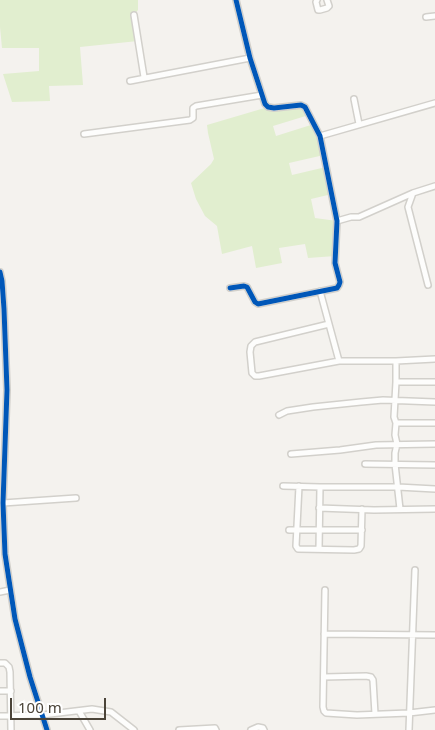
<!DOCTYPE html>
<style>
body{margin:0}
#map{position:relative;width:435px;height:730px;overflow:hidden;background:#f4f2ee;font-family:"Noto Sans",sans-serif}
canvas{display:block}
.scale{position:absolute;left:10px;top:698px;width:96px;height:22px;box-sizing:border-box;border:2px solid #4b4439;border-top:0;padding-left:6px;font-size:15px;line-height:18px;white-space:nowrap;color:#4b4439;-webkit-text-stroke:4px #fff;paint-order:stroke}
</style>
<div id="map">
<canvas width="435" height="730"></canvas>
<div class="scale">100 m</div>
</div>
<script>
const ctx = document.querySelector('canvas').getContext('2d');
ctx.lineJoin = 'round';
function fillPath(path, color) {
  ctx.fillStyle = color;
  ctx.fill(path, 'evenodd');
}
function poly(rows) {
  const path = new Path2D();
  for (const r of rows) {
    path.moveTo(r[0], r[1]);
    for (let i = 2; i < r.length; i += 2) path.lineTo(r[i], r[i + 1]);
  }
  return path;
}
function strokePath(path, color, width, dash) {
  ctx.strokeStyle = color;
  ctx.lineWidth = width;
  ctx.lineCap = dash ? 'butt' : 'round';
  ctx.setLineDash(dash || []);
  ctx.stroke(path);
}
const green = poly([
 [0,0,138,0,138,10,134,15,138,41,80,47,83,85,49,86,50,101,12,102,3,74,39,71,39,48,2,48,0,27],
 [301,105,309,115,273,126,276,136,314,124,324,155,289,163,292,175,326,167,332,194,311,199,315,218,337,221,335,256,308,258,305,244,279,248,282,263,256,268,252,246,222,254,217,226,205,216,196,199,191,183,211,164,214,159,208,133,207,125,268,107]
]);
const street = poly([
 [317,0,316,2,318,10,320,10,327,8,329,6,327,0],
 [134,15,144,77],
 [426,17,435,16],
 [130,81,250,58],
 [354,99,359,124],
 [84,134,190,120,193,118,193,108,196,106,262,95],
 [320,136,435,103],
 [413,193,408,207,428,285],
 [337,221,351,217,359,217,413,193,435,186],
 [0,272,2,281,4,309,7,390,3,503,5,554,15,619,30,677,47,730],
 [230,288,244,286,247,287,255,302,258,304,337,288,339,285,340,282,335,263,337,221,320,136,305,107,301,105,274,108,268,107,265,104,250,58,236,0],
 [320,291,339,361],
 [329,324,255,342,251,346,250,352,252,373,255,376,259,376,339,361,396,361,435,359],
 [396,361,396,382,394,417,396,423,395,435,397,444,395,453,395,464,400,509],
 [396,382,435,382],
 [279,415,287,411,313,407,361,402,383,400,435,402],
 [396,423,435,423],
 [291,454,340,450,376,445,435,444],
 [365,464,435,465],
 [283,486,320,487,398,487,435,489],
 [299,486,296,546,298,549,354,550,359,549,361,546,362,509],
 [3,503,76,498],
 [319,508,374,510,435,509],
 [289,530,362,530],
 [319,549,320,487],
 [325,590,323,707,324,711,326,713,357,715,409,713,435,710],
 [0,592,10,590],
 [324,634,435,635],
 [0,663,5,663,9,667,10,672,11,730],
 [324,677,366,676,371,677,373,680,375,714],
 [0,691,11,691],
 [79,711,90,730],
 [0,716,42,715,92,709,111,712,134,730],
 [179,730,215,728,216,730],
 [251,730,258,727,263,728,264,730],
 [409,730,415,570]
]);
const cycleway = poly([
 [0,272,2,281,4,309,7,390,3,503,5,554,15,619,30,677,47,730],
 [230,288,244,286,247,287,255,302,258,304,337,288,339,285,340,282,335,263,337,221,320,136,305,107,301,105,274,108,268,107,265,104,250,58,236,0]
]);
fillPath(green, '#e1eecf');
strokePath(street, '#d2d0cb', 8);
strokePath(street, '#fdfdfc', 5);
strokePath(cycleway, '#0057b8', 5);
</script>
